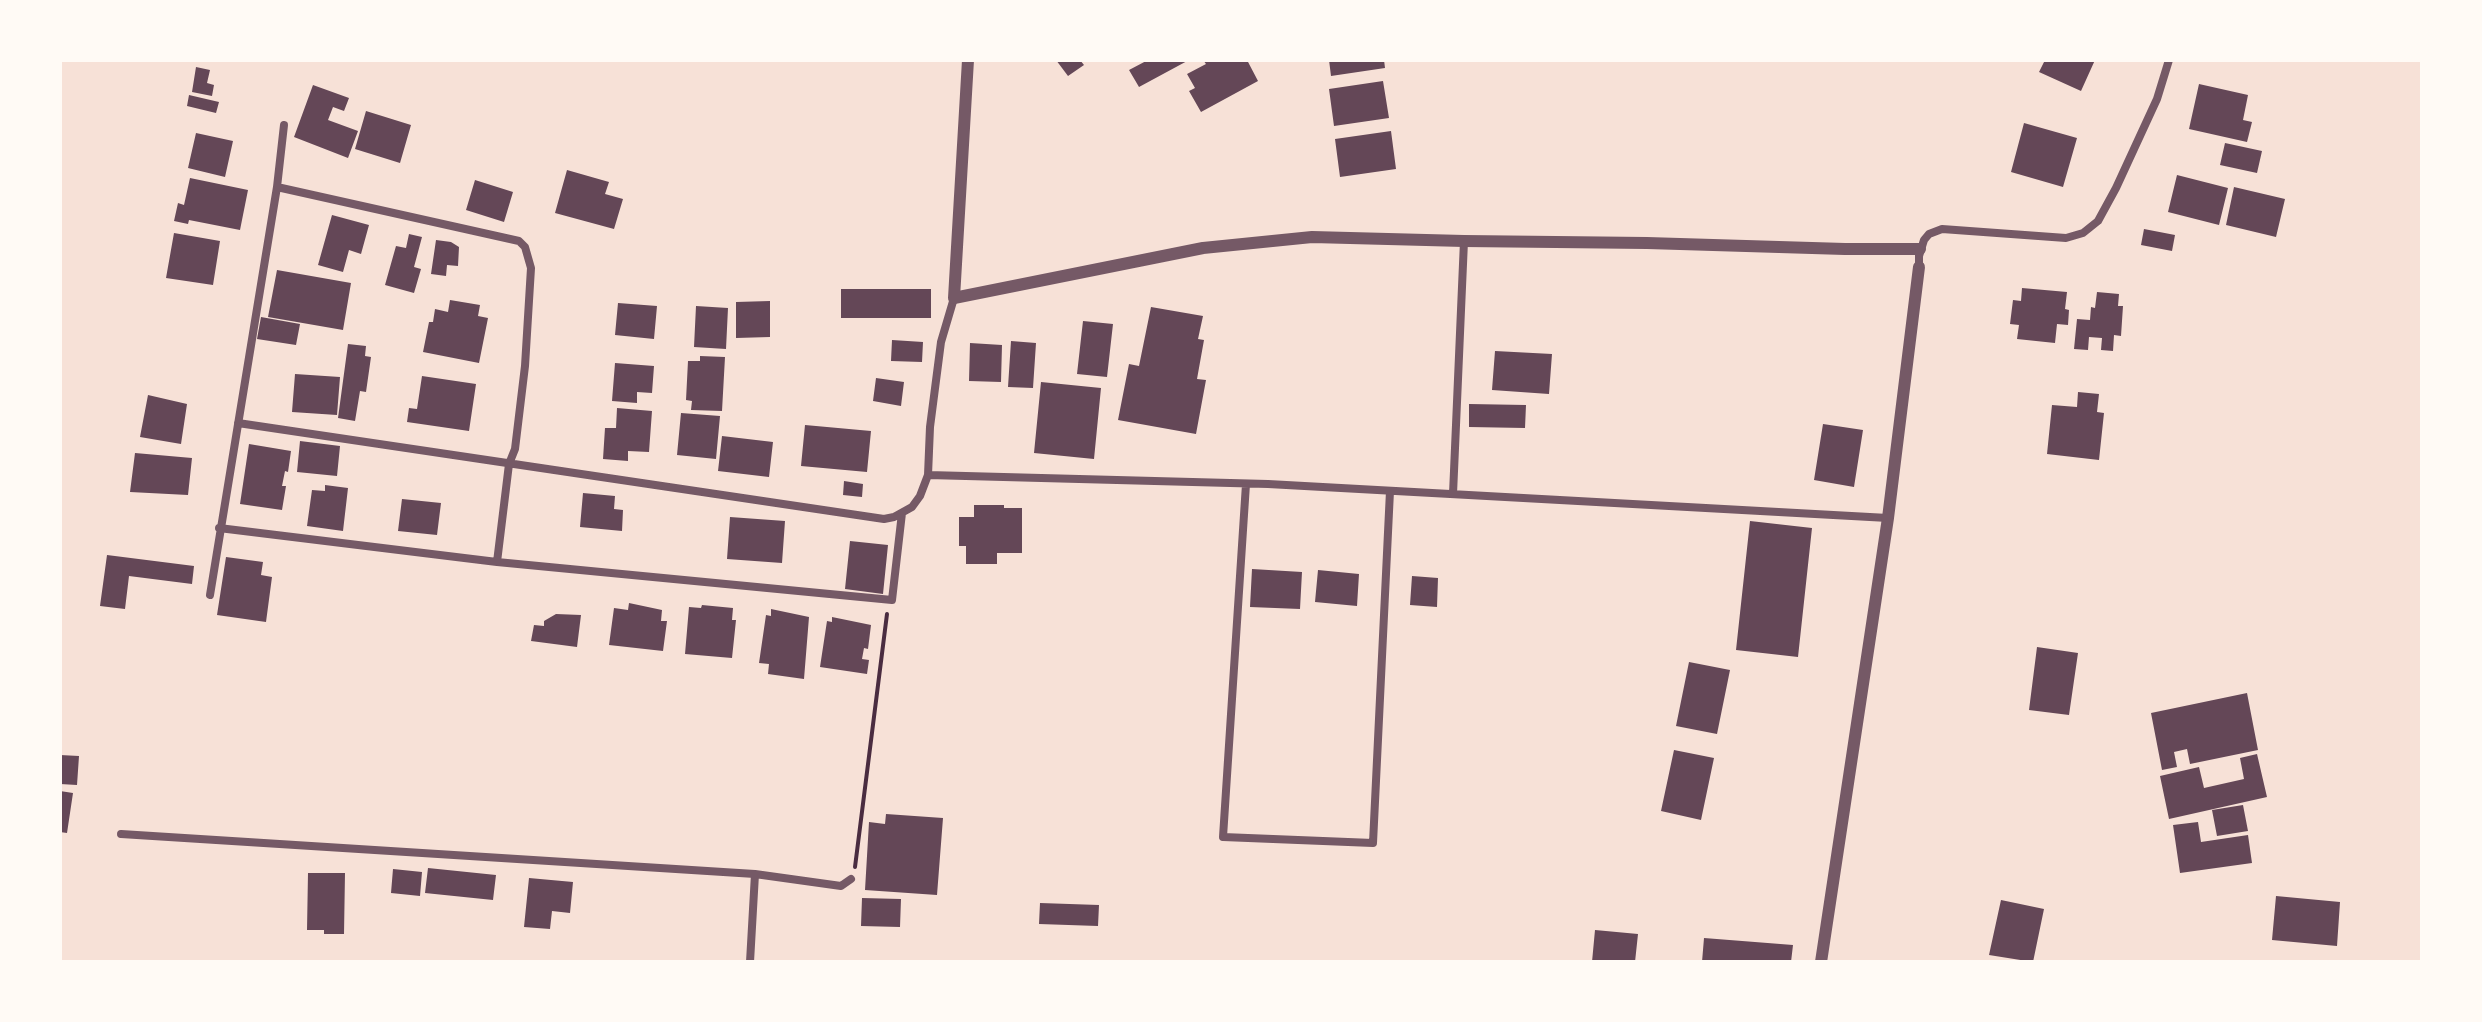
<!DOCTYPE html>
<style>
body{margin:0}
#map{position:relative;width:2482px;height:1022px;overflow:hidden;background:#f7e1d7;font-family:"Libre Baskerville",serif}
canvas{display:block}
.frame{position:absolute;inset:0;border:62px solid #fffaf5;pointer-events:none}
</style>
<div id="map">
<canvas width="2482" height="1022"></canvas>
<div class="frame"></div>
</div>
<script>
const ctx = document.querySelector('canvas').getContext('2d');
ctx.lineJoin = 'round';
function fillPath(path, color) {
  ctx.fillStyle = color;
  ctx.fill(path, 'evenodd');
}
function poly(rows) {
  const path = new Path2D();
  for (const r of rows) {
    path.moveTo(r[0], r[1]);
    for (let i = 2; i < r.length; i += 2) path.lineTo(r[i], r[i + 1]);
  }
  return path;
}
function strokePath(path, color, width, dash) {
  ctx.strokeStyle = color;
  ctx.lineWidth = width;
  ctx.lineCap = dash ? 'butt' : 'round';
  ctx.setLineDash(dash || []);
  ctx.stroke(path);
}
const building = poly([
 [1056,60,1080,60,1084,65,1068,76],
 [1148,60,1189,60,1139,87,1129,70],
 [1203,60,1247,60,1258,81,1201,112,1189,91,1195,88,1187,74,1206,64],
 [1329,60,1384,60,1385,68,1331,76],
 [2045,60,2095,60,2081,91,2039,72],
 [196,67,210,70,207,83,214,85,212,96,192,92],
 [1383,81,1389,118,1334,126,1329,89],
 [2199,84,2248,95,2243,120,2252,122,2247,142,2189,129],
 [313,85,349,98,344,111,333,107,328,120,358,131,348,158,294,137],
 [189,95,219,102,216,113,187,106],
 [366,111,411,125,400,163,355,149],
 [2024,123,2077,138,2063,187,2011,172],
 [1391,131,1396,169,1340,177,1335,139],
 [196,133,233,141,225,177,188,168],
 [2225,143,2262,151,2257,173,2220,165],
 [567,170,609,182,605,194,623,199,614,229,555,213],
 [2177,175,2228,188,2219,225,2168,212],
 [190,178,248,190,240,230,189,220,188,224,174,221,178,203,184,205],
 [475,180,513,192,504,222,466,210],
 [2234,187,2285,199,2276,237,2226,225],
 [332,215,369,225,361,254,349,250,343,272,318,265],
 [2144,229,2175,235,2172,251,2141,245],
 [174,233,220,241,213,285,166,278],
 [409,234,422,237,414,267,421,269,414,293,385,285,396,246,406,248],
 [436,240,451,242,459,247,458,266,447,265,446,276,431,274],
 [277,270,351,283,343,330,268,317],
 [2022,288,2067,292,2065,309,2069,310,2068,325,2057,324,2055,343,2017,339,2019,325,2010,324,2013,300,2021,301],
 [841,289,931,289,931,318,841,318],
 [2097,292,2119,294,2118,306,2123,306,2121,336,2114,335,2113,351,2101,350,2102,338,2089,337,2088,350,2074,349,2077,319,2090,320,2091,307,2095,308],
 [450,300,480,305,478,316,488,318,479,363,423,352,429,322,433,322,435,309,448,312],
 [770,301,770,337,736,338,736,302],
 [618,303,657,306,654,339,615,335],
 [696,306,728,308,726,349,694,347],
 [1151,307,1203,316,1198,339,1204,340,1197,379,1206,380,1196,434,1118,420,1129,364,1139,366],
 [261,317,300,324,296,345,257,339],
 [1083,321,1113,324,1107,377,1077,374],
 [892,340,923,342,922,362,891,361],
 [1011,341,1036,343,1033,388,1008,387],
 [970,343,1002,345,1001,382,969,381],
 [348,344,366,346,365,356,371,357,366,392,360,391,355,421,338,418],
 [1495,351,1552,354,1549,394,1492,390],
 [700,356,725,357,722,411,691,410,692,401,686,400,688,361,700,361],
 [615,363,654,366,652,393,637,392,637,403,612,401],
 [295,374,340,377,337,415,292,412],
 [422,376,476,384,469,431,407,422,409,408,417,409],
 [876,378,904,382,901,406,873,401],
 [1041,382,1101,388,1094,459,1034,453],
 [2078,392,2099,394,2097,412,2104,413,2099,460,2047,454,2052,405,2077,407],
 [148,395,187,404,181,444,140,437],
 [1469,404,1526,405,1525,428,1469,427],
 [617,408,652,411,649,452,628,451,628,461,603,459,605,428,616,428],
 [681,413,720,416,716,459,677,455],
 [1823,424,1863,430,1854,487,1814,480],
 [805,425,871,431,867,472,801,466],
 [722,436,773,442,769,477,718,471],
 [300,441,340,446,337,476,297,472],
 [249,444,291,451,288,472,285,471,282,486,286,486,282,510,240,504],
 [135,453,192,458,188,495,130,492],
 [844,481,863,484,862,497,843,495],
 [325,485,348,488,343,531,307,526,312,490,325,491],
 [583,493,615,496,614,509,623,510,622,531,580,527],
 [402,499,441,503,437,535,398,531],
 [974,505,1004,505,1004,508,1022,508,1022,553,997,553,997,564,966,564,966,546,959,546,959,517,974,517],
 [730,517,785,521,782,563,727,559],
 [1750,521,1812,528,1798,657,1736,650],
 [850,541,888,545,883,594,845,589],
 [107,555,194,566,192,584,129,576,125,609,100,606],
 [226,557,263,562,261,575,272,577,266,622,217,615],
 [1252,569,1302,572,1300,609,1250,607],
 [1318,570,1359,574,1357,606,1315,602],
 [1412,576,1438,578,1437,607,1410,605],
 [629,603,662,610,661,621,667,621,663,651,609,645,614,608,628,610],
 [702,605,733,608,732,620,736,620,732,658,685,654,689,607,701,608],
 [771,609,809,617,804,679,768,674,769,664,759,663,766,615,771,616],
 [556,614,581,615,577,647,531,641,534,625,544,626,544,621],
 [832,617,871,625,868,649,864,648,862,659,869,660,867,674,820,667,827,621,832,622],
 [2037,647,2078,653,2069,715,2029,710],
 [1689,662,1730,670,1717,734,1676,726],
 [2247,693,2258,750,2190,764,2187,749,2174,752,2177,767,2162,770,2151,713],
 [1674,750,1714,758,1701,820,1661,811],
 [2257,754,2267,797,2169,819,2160,776,2199,767,2204,788,2244,779,2240,758],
 [60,755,79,756,77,785,60,784],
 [60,791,73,793,67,833,60,832],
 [2243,805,2248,831,2217,836,2212,810],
 [886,814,943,818,937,895,865,890,869,822,885,824],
 [2198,822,2201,842,2248,835,2252,863,2180,873,2173,825],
 [428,868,496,875,493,900,425,893],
 [393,869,422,872,420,896,391,893],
 [308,873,345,873,344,934,324,934,324,930,307,930],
 [529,878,573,882,570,913,552,911,550,929,524,927],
 [2276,896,2340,902,2337,946,2272,940],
 [862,898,901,899,900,927,861,926],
 [2001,900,2044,909,2033,962,1989,955],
 [1040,903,1099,905,1098,926,1039,924],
 [1595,930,1638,934,1635,962,1592,962],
 [1704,938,1793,945,1791,962,1702,962]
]);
const path = poly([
 [855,867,887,614]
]);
const minor = poly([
 [277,187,519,241,525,247,531,268,525,366,515,449,509,464,497,562],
 [1919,267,1919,256,1924,240,1929,234,1942,229,2066,238,2083,233,2098,221,2116,188,2157,99,2169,60],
 [238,423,884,519,894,517,912,507,920,496,928,475,930,427,941,342,954,298],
 [928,475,1268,484,1888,518],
 [1246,484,1223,837,1373,843,1390,491],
 [1453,494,1464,241],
 [219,528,497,562,892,600,902,513],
 [210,595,277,187,284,125],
 [121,834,755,874,841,886,851,879],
 [750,962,755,874]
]);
const tertiary = poly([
 [968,60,954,298,1203,248,1312,237,1464,241,1647,243,1845,249,1920,249],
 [1821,962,1888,518,1919,267]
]);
fillPath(building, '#644757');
strokePath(path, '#4a2c40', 4);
strokePath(minor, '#755966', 8);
strokePath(tertiary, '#755966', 12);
</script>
